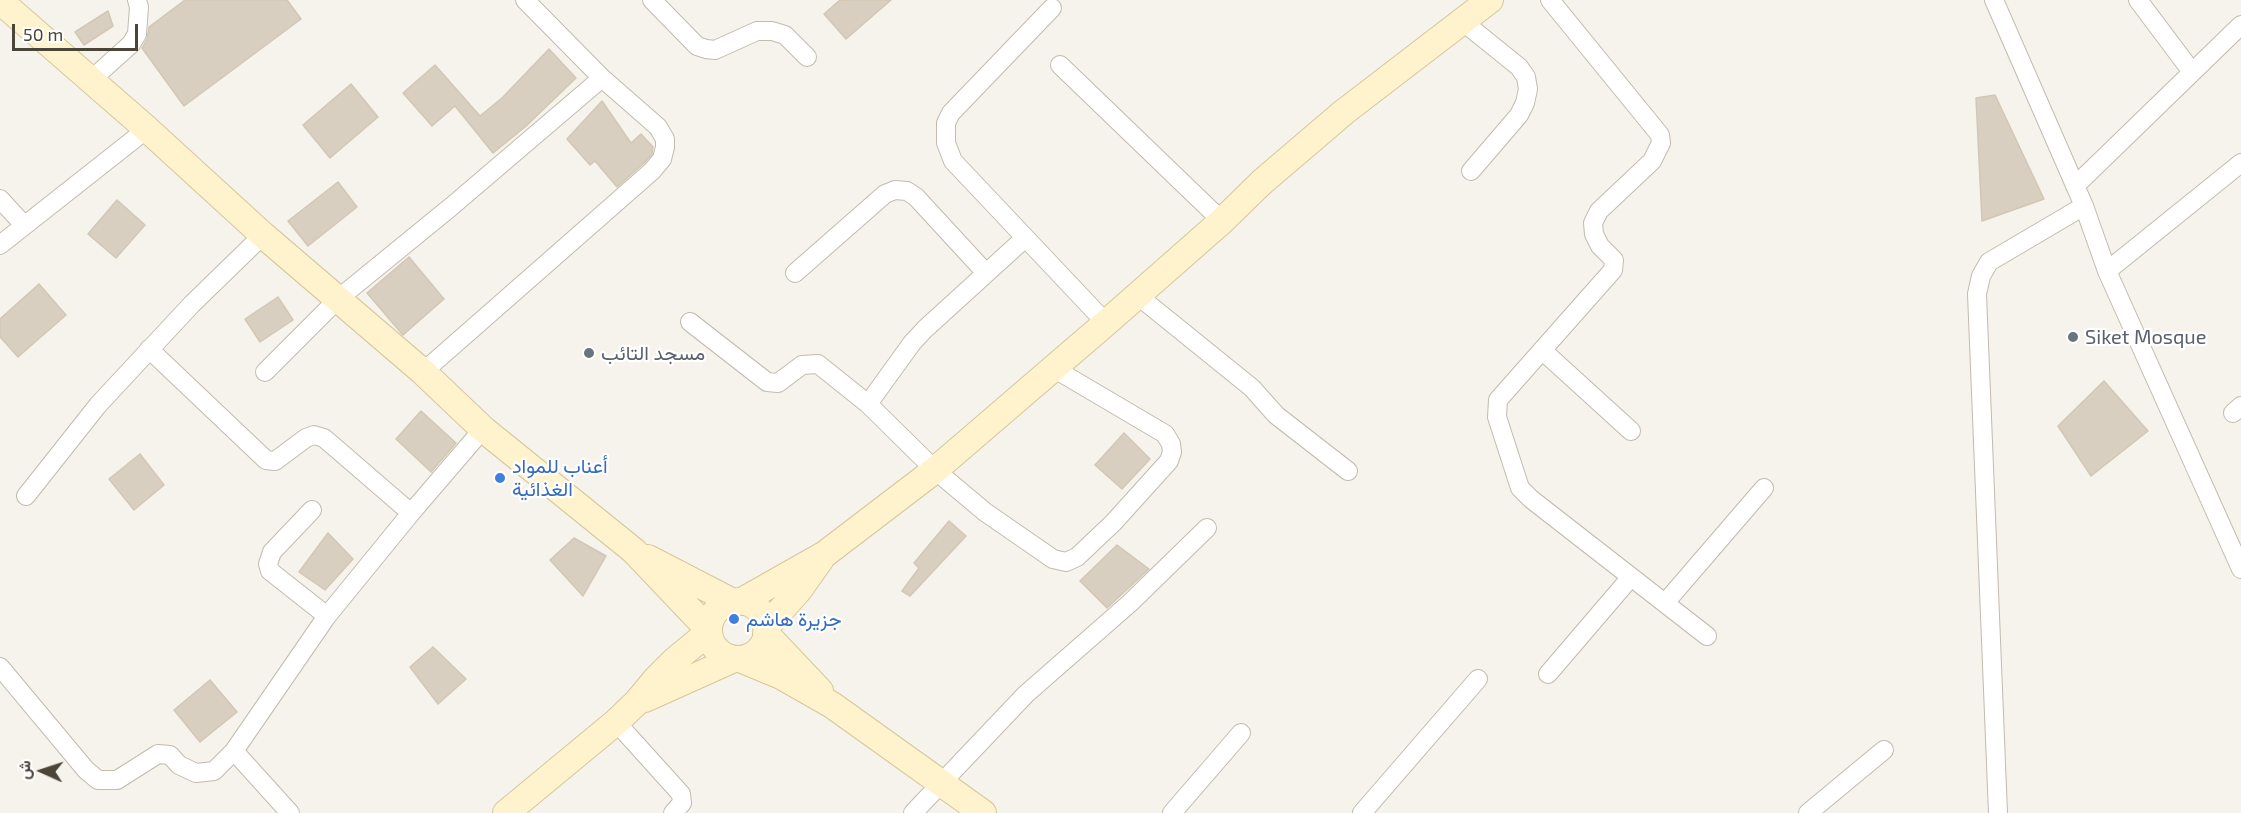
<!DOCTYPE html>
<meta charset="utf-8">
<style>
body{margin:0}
#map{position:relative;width:2241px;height:813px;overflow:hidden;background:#f6f3ec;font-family:"Exo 2",Vazirmatn,sans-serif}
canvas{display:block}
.north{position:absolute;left:12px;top:741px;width:60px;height:60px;-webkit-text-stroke:4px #fff;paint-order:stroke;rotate:273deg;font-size:16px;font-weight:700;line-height:24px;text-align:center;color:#4b4439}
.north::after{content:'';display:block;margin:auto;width:21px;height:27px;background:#4b4439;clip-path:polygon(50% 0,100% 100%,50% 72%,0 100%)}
.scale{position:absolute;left:12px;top:24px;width:126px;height:27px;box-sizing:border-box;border:3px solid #4b4439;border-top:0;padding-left:8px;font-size:18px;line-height:21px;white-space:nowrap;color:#4b4439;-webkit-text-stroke:4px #fff;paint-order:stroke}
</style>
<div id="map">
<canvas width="2241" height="813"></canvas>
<div class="north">ش</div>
<div class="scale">50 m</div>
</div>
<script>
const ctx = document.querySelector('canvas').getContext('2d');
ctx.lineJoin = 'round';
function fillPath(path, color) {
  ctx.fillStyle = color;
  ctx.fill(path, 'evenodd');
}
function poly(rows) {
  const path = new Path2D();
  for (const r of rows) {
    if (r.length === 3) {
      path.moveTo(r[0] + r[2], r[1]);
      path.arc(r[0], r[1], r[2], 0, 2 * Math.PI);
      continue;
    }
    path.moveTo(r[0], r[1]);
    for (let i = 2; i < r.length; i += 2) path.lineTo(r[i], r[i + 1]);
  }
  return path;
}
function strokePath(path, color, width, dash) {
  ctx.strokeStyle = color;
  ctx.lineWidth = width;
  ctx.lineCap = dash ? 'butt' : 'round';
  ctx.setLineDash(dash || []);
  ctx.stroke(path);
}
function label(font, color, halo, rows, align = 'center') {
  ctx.font = font + ' "Exo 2",Vazirmatn,sans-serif';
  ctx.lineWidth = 4.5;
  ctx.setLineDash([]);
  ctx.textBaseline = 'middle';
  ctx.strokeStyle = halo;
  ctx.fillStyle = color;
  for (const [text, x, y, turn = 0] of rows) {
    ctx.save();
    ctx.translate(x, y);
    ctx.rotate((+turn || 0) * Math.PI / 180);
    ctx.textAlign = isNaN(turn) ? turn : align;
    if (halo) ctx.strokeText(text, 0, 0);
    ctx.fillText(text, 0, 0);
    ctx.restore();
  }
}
const building = poly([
 [185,0,287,0,301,19,184,106,142,48,147,39,149,27,185,0],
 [840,0,891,0,846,39,824,14,840,0],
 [108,11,113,26,84,45,75,32,108,11],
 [549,49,576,78,525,127,493,153,455,106,432,126,403,93,435,65,480,116,502,98,549,49],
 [351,84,378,117,330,158,303,125,351,84],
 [1995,95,2044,199,1982,221,1976,98,1995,95],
 [602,101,631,143,641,134,653,147,652,154,644,163,617,187,595,161,590,165,567,139,602,101],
 [338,182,357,207,308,246,288,221,338,182],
 [117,200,145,225,116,258,88,234,117,200],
 [409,257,444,299,403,335,367,293,409,257],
 [39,284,66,315,18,357,0,337,0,319,39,284],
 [278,297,293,320,260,342,245,319,278,297],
 [2104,381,2148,431,2091,476,2058,426,2104,381],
 [421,411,456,443,431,472,396,439,421,411],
 [1124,433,1150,459,1122,489,1095,465,1124,433],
 [140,454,164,485,134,510,109,479,140,454],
 [949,521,966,536,910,596,902,591,919,568,914,563,949,521],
 [328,533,353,559,325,590,299,572,328,533],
 [574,538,606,556,583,596,550,560,574,538],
 [1117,545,1149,569,1107,608,1080,581,1117,545],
 [433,647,466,679,438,704,410,667,433,647],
 [210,680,237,712,200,742,174,710,210,680]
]);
const street = poly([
 [652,0,697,46,706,49,715,50,757,31,772,31,785,35,807,57],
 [1550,0,1660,135,1661,143,1652,161,1599,211,1593,223,1594,234,1600,246,1614,260,1613,270,1498,400,1497,417,1520,488,1531,499,1707,636],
 [1994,0,2084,206,2107,271,2241,569],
 [2138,0,2192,72],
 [1052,8,951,113,946,123,946,143,953,161,1106,323],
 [1462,21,1519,67,1526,77,1528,89,1525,103,1519,115,1471,171],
 [1060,65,1222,221],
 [91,80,131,44,137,34,139,7,137,0],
 [2075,186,2241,25],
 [0,199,24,225],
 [0,245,147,129],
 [2107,271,2241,163],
 [795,273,885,194,895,190,907,191,916,197,986,273],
 [1137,295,1252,388,1276,415,1348,471],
 [690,322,767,382,778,383,802,365,818,364,868,404,935,470,985,512,1053,559,1066,562,1077,557,1113,523,1169,461,1172,452,1171,444,1165,434,1053,368],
 [149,349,266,460,275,461,306,438,314,435,324,438,411,513],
 [1543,351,1631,431],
 [265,372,338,299,452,206,602,78],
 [423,372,652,171,662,159,665,147,665,139,658,127,602,78,525,0],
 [868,404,912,343,925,329,1025,238],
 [2233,413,2241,406],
 [26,496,98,405,192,304,263,235],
 [312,510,272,552,268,564,270,571,327,616],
 [1665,603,1764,488],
 [0,667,86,770,98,780,117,780,158,754,170,755,179,765,196,773,214,771,234,751,327,616,411,513,483,429],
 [1548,674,1631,577],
 [616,722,681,794,682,803,673,813],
 [234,751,290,813],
 [913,813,1026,694,1130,603,1207,528],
 [1172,813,1241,733],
 [1362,813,1478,679],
 [1808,813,1884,750],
 [1998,813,1977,294,1981,276,1989,262,2084,206]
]);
const secondary = poly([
 [0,1,147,129,263,235,423,372,483,429,634,551,709,630],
 [648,558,733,602],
 [738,630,29],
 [740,602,825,554,935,470,1106,323,1222,221,1262,182,1344,112,1490,0],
 [766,627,799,590,821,559],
 [766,634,820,691],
 [740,659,781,676,832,705,983,813],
 [645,699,734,659],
 [506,813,616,722,636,703,656,679,675,660,709,632]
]);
const markers = [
 [2073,337,6,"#6b7280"],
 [589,353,6,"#6b7280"],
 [500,478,6,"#3f7fe0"],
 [734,619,6,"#3f7fe0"]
];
const worshipNames = [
 ["Siket Mosque",2085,337],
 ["مسجد التائب",601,353]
];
const shopNames = [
 ["أعناب للمواد",512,466],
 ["الغذائية",512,489],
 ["جزيرة هاشم",746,619]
];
fillPath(building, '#d8cfc1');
strokePath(building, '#d3c7b4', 1.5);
strokePath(street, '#c2bbae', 20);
strokePath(secondary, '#d6c79b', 28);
strokePath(street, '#fff', 18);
strokePath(secondary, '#fff3cd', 26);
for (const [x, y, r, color] of markers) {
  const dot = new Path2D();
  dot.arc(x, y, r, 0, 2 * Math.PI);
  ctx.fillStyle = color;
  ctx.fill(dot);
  strokePath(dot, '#fff', 2);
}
label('20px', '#5b616d', '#fff', worshipNames, 'left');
label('20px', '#366cbe', '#fff', shopNames, 'left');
</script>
